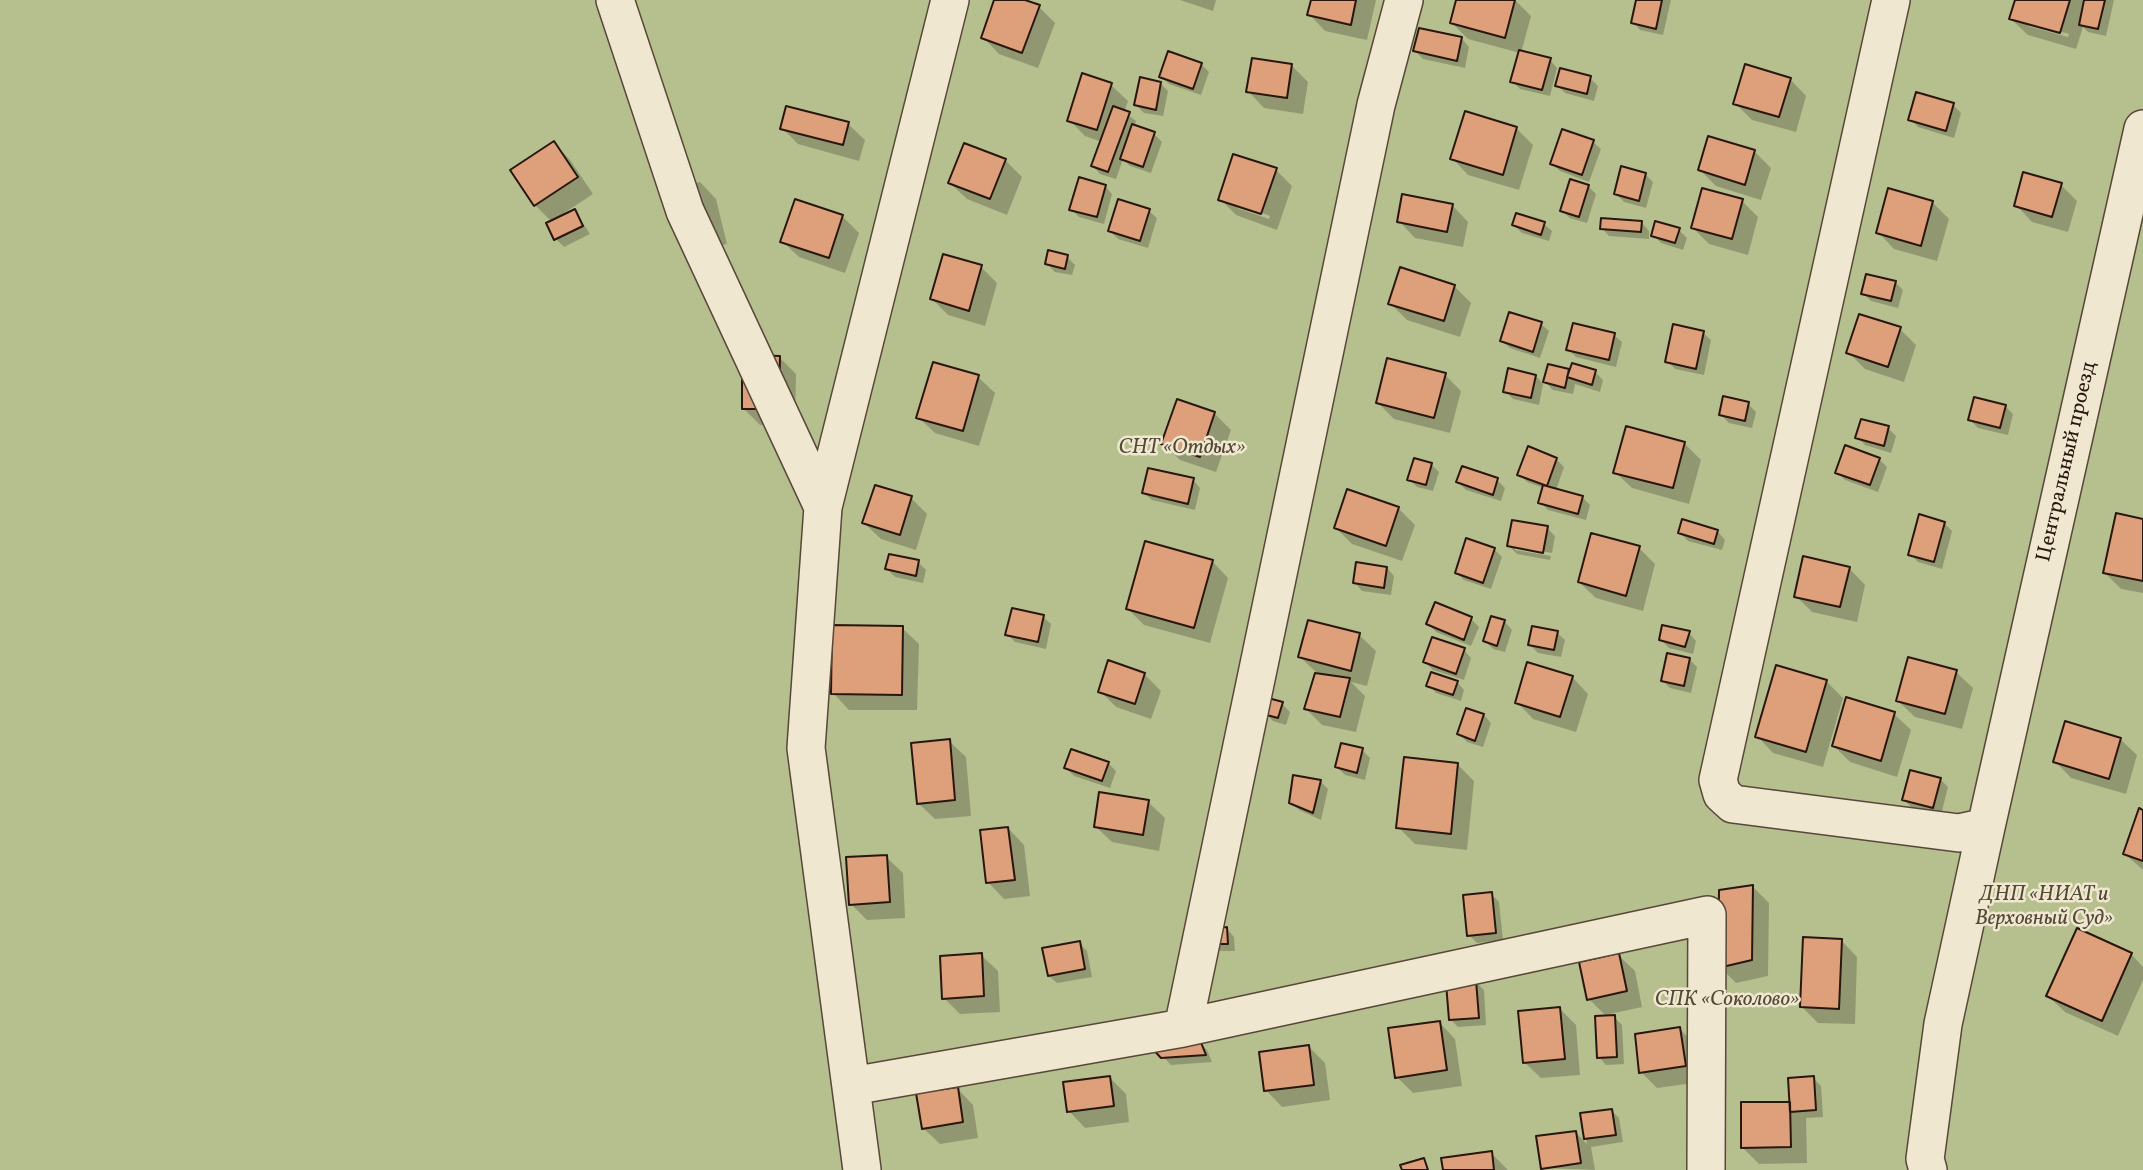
<!DOCTYPE html>
<meta charset="utf-8">
<style>
body{margin:0}
canvas{display:block;background:#e6dab7}
</style>
<canvas width="2143" height="1170"></canvas>
<script>
const ctx = document.querySelector('canvas').getContext('2d');
ctx.lineJoin = 'round';
function fillPath(path, color) {
  ctx.fillStyle = color;
  ctx.fill(path, 'evenodd');
}
function poly(rows) {
  const path = new Path2D();
  for (const r of rows) {
    path.moveTo(r[0], r[1]);
    for (let i = 2; i < r.length; i += 2) path.lineTo(r[i], r[i + 1]);
  }
  return path;
}
function strokePath(path, color, width, dash) {
  ctx.strokeStyle = color;
  ctx.lineWidth = width;
  ctx.lineCap = dash ? 'butt' : 'round';
  ctx.setLineDash(dash || []);
  ctx.stroke(path);
}
function label(font, color, halo, rows, align = 'center') {
  ctx.font = font + ' Vollkorn,serif';
  ctx.lineWidth = 5;
  ctx.setLineDash([]);
  ctx.textBaseline = 'middle';
  ctx.strokeStyle = halo;
  ctx.fillStyle = color;
  for (const [text, x, y, turn = 0] of rows) {
    ctx.save();
    ctx.translate(x, y);
    ctx.rotate((+turn || 0) * Math.PI / 180);
    ctx.textAlign = isNaN(turn) ? turn : align;
    if (halo) ctx.strokeText(text, 0, 0);
    ctx.fillText(text, 0, 0);
    ctx.restore();
  }
}
const green = poly([
 [0,0,2143,0,2143,1170,0,1170]
]);
const shadow = poly([
 [996,0,1020,0,1039,7,1055,23,1038,68,999,54,983,37],
 [1180,0,1216,0,1213,11],
 [1313,0,1376,0,1367,40,1325,31,1309,14],
 [1458,0,1515,0,1531,16,1521,53,1550,60,1557,68,1550,96,1520,89,1512,81,1520,53,1468,39,1452,23],
 [1638,0,1671,0,1663,35,1640,30,1633,22],
 [2016,0,2082,0,2085,3,2086,0,2114,0,2106,36,2088,32,2083,27,2076,49,2028,35,2011,19],
 [2028,23,2069,34,2068,37,2028,26],
 [1462,39,1469,47,1465,68,1423,59,1415,51],
 [1201,64,1209,72,1201,95,1169,84,1161,76],
 [1292,66,1308,82,1303,114,1264,108,1248,91],
 [1590,78,1598,86,1594,101,1565,93,1557,85],
 [1790,79,1806,96,1796,132,1752,120,1735,103],
 [1160,83,1168,91,1163,116,1144,113,1136,105],
 [1111,85,1128,101,1124,112,1136,121,1134,127,1154,134,1162,142,1151,173,1130,166,1123,159,1116,179,1100,174,1093,166,1102,142,1085,136,1069,120],
 [1953,105,1961,113,1954,138,1918,127,1910,119],
 [1466,113,1517,129,1533,145,1519,190,1468,175,1452,158],
 [848,124,865,140,859,161,798,144,782,128],
 [1593,142,1601,149,1589,182,1560,171,1552,164],
 [554,143,570,160,593,194,561,215,575,211,590,234,564,247,556,239,552,222,535,205],
 [1754,151,1771,168,1761,200,1716,186,1700,170],
 [1005,160,1022,177,1007,215,967,199,950,183],
 [1276,170,1292,186,1277,230,1236,215,1220,199],
 [1237,204,1270,216,1269,219,1237,208],
 [1645,174,1653,182,1646,208,1624,202,1616,194],
 [700,182,716,199,727,244,702,250,674,188],
 [2061,185,2077,201,2068,232,2032,222,2016,205],
 [1105,186,1112,194,1104,224,1079,217,1071,209],
 [1588,186,1596,194,1587,223,1570,218,1562,211],
 [1742,201,1758,217,1748,255,1709,244,1693,228],
 [1932,202,1949,219,1937,261,1894,249,1878,232],
 [1452,205,1468,222,1463,247,1415,238,1399,221],
 [1149,211,1157,218,1148,248,1118,239,1110,231],
 [842,216,859,233,845,273,799,257,782,241],
 [1642,223,1649,231,1649,239,1609,236,1602,228],
 [1544,224,1552,231,1549,241,1522,233,1514,225],
 [1679,230,1687,238,1683,250,1661,243,1653,235],
 [1067,257,1075,265,1072,275,1055,272,1047,264],
 [981,267,997,283,985,326,948,315,932,299],
 [1402,269,1455,287,1471,303,1460,337,1407,320,1390,303],
 [1895,282,1903,290,1898,308,1871,301,1863,293],
 [1541,324,1549,331,1540,358,1510,348,1502,341],
 [1900,329,1916,345,1904,382,1865,369,1849,353],
 [1703,333,1711,340,1704,375,1675,369,1667,361],
 [1614,335,1622,342,1616,367,1576,357,1568,349],
 [779,357,796,374,795,425,760,425,743,408],
 [1549,366,1595,372,1603,380,1600,392,1575,384,1573,394,1553,390,1545,382],
 [1445,375,1461,391,1450,433,1394,419,1377,402],
 [1536,376,1543,384,1539,405,1513,399,1505,391],
 [978,377,995,393,979,446,935,433,918,417],
 [1748,404,1756,412,1752,428,1729,423,1721,415],
 [2005,406,2013,414,2008,435,1978,428,1970,420],
 [1214,413,1231,430,1216,472,1180,460,1163,443],
 [1888,428,1896,436,1891,453,1865,445,1857,437],
 [1684,443,1701,460,1689,504,1632,488,1615,472],
 [1556,459,1564,467,1556,490,1582,497,1590,505,1586,520,1548,510,1540,502,1544,488,1527,482,1519,474],
 [1879,459,1887,467,1878,492,1845,480,1837,472],
 [1431,464,1439,472,1433,491,1417,487,1409,479],
 [1463,468,1497,480,1505,488,1501,501,1466,490,1458,482],
 [1193,480,1200,488,1195,510,1152,500,1144,493],
 [911,498,927,514,916,550,881,539,864,523],
 [1398,508,1415,525,1402,561,1352,544,1336,528],
 [2143,521,2143,593,2121,589,2105,573],
 [1683,522,1718,532,1725,540,1722,550,1688,541,1680,533],
 [1944,523,1952,531,1942,569,1918,562,1910,554],
 [1547,528,1555,536,1552,553,1515,546,1515,550,1551,556,1550,560,1517,554,1509,546],
 [1639,548,1655,564,1643,611,1596,598,1579,582],
 [1494,549,1502,557,1491,589,1464,580,1457,573],
 [1212,561,1228,578,1210,643,1144,625,1128,609],
 [918,562,926,570,923,583,895,577,887,569],
 [1387,568,1394,576,1391,595,1362,591,1355,583],
 [1849,568,1865,585,1857,622,1812,612,1796,596],
 [1436,604,1471,619,1479,627,1471,646,1436,632,1428,624],
 [1043,617,1051,624,1046,649,1015,642,1007,634],
 [1492,618,1505,622,1512,630,1505,652,1493,649,1485,641],
 [902,628,919,644,917,710,849,710,833,693],
 [1557,633,1565,640,1561,657,1538,653,1530,645],
 [1689,633,1696,641,1693,654,1669,648,1661,640],
 [1359,635,1376,651,1367,686,1351,682,1365,696,1356,732,1322,725,1306,709,1317,673,1300,657],
 [1464,650,1471,658,1464,680,1433,670,1425,662],
 [1689,659,1697,667,1691,693,1670,688,1663,681],
 [1777,668,1827,682,1843,698,1823,767,1773,753,1757,736],
 [1956,672,1973,688,1962,729,1915,717,1898,701],
 [1144,674,1161,691,1151,719,1116,707,1100,691],
 [1572,677,1588,694,1576,732,1533,719,1517,702],
 [1457,682,1464,690,1461,701,1436,693,1429,685],
 [1282,704,1290,712,1286,725,1273,721,1265,713],
 [1894,714,1911,730,1897,777,1850,762,1834,746],
 [1484,715,1491,723,1483,747,1467,742,1459,734],
 [2120,739,2137,755,2126,794,2071,778,2055,761],
 [949,741,966,757,971,816,935,819,918,803],
 [1362,750,1370,758,1365,780,1345,775,1337,767],
 [1108,763,1116,771,1110,788,1074,776,1066,768],
 [1457,764,1474,781,1467,850,1415,844,1398,827],
 [1940,779,1948,787,1941,815,1912,808,1904,800],
 [1320,781,1328,789,1321,820,1299,810,1291,802],
 [1148,802,1165,818,1159,851,1112,842,1095,826],
 [2143,812,2143,870,2125,854],
 [1008,828,1024,845,1030,896,1004,899,988,882],
 [886,857,903,873,905,918,867,920,851,904],
 [1753,887,1769,903,1768,976,1736,983,1720,967],
 [1491,894,1499,902,1503,940,1477,943,1469,935],
 [1227,929,1234,937,1235,951,1219,951,1211,944],
 [1841,940,1857,957,1855,1024,1818,1023,1802,1007],
 [1079,943,1087,951,1092,977,1057,983,1049,976],
 [2131,954,2143,967,2143,980,2118,1036,2065,1012,2048,996],
 [981,955,998,971,1000,1012,960,1014,944,998],
 [1618,955,1635,971,1642,1007,1605,1015,1589,999],
 [1476,982,1484,990,1486,1025,1458,1027,1450,1019],
 [1560,1009,1576,1025,1580,1075,1541,1078,1524,1062],
 [1614,1017,1622,1025,1624,1064,1606,1065,1599,1057],
 [1439,1022,1455,1039,1462,1086,1413,1093,1397,1077],
 [1680,1029,1696,1046,1701,1082,1657,1088,1641,1072],
 [1199,1042,1207,1050,1212,1062,1171,1065,1154,1047],
 [1309,1047,1325,1063,1330,1100,1282,1107,1266,1090],
 [1110,1078,1126,1094,1129,1122,1085,1128,1069,1111],
 [1813,1078,1821,1086,1823,1117,1806,1118,1807,1163,1759,1164,1742,1147,1791,1103],
 [957,1088,973,1105,978,1138,940,1144,923,1128],
 [1611,1110,1619,1118,1623,1142,1591,1147,1595,1170,1543,1168,1575,1132,1587,1144,1582,1115],
 [1491,1153,1508,1170,1444,1170]
]);
const building = poly([
 [994,0,1025,0,1040,5,1022,53,981,38,994,0],
 [1311,0,1356,0,1351,25,1307,15,1311,0],
 [1456,0,1515,0,1505,38,1450,23,1456,0],
 [1636,0,1662,0,1656,29,1631,23,1636,0],
 [2015,0,2070,0,2060,33,2009,19,2015,0],
 [2084,0,2105,0,2098,29,2079,25,2084,0],
 [1419,28,1462,37,1457,61,1413,51,1419,28],
 [1519,50,1551,58,1542,90,1510,82,1519,50],
 [1168,51,1202,63,1193,89,1159,77,1168,51],
 [1252,58,1292,64,1287,98,1246,92,1252,58],
 [1745,64,1791,78,1779,117,1733,104,1745,64],
 [1560,68,1591,76,1587,94,1555,86,1560,68],
 [1082,73,1112,83,1097,130,1067,121,1082,73],
 [1140,77,1161,82,1156,110,1134,105,1140,77],
 [1916,92,1954,103,1946,131,1908,120,1916,92],
 [786,106,849,122,843,145,780,129,786,106],
 [1113,106,1130,112,1108,172,1091,166,1113,106],
 [1465,111,1517,127,1503,175,1450,159,1465,111],
 [1132,124,1155,132,1143,167,1120,159,1132,124],
 [1562,129,1594,140,1582,175,1550,164,1562,129],
 [1708,136,1755,150,1745,185,1698,170,1708,136],
 [554,141,578,177,534,206,510,170,554,141],
 [964,143,1006,159,990,199,948,183,964,143],
 [1233,154,1277,168,1261,214,1218,200,1233,154],
 [1621,166,1646,173,1639,201,1614,194,1621,166],
 [2023,172,2062,183,2052,217,2014,206,2023,172],
 [1079,177,1106,185,1097,217,1069,210,1079,177],
 [1570,179,1589,185,1579,217,1560,211,1570,179],
 [1702,188,1743,199,1732,239,1691,228,1702,188],
 [1888,188,1933,201,1921,246,1876,233,1888,188],
 [1402,194,1453,204,1447,232,1397,222,1402,194],
 [795,199,843,215,829,258,780,242,795,199],
 [1118,199,1150,209,1140,241,1108,231,1118,199],
 [575,209,583,226,554,240,546,223,575,209],
 [1516,213,1545,222,1541,235,1512,225,1516,213],
 [1601,218,1642,221,1641,232,1600,229,1601,218],
 [1655,221,1680,228,1675,243,1651,236,1655,221],
 [1048,250,1068,255,1065,269,1045,264,1048,250],
 [943,254,982,265,969,311,930,299,943,254],
 [1400,267,1455,285,1444,321,1388,304,1400,267],
 [1866,274,1896,281,1891,301,1861,294,1866,274],
 [1509,312,1542,322,1533,352,1500,341,1509,312],
 [1859,314,1901,327,1888,367,1846,353,1859,314],
 [1573,323,1615,333,1609,360,1566,350,1573,323],
 [1673,324,1704,331,1696,369,1665,362,1673,324],
 [742,355,780,356,779,409,742,409,742,355],
 [1387,358,1446,373,1434,418,1376,403,1387,358],
 [933,362,979,375,963,431,916,418,933,362],
 [1572,363,1596,370,1592,385,1567,377,1572,363],
 [1548,364,1569,369,1565,388,1543,382,1548,364],
 [1508,368,1536,375,1531,398,1503,392,1508,368],
 [1723,396,1749,402,1745,421,1719,415,1723,396],
 [1974,397,2006,405,2000,428,1968,420,1974,397],
 [1177,399,1215,412,1200,457,1161,444,1177,399],
 [1861,419,1889,426,1884,446,1855,438,1861,419],
 [1626,426,1685,442,1673,488,1613,473,1626,426],
 [1845,445,1880,458,1870,485,1835,473,1845,445],
 [1528,446,1557,458,1547,486,1517,475,1528,446],
 [1414,458,1432,463,1426,485,1407,480,1414,458],
 [1462,466,1498,478,1493,495,1456,482,1462,466],
 [1148,468,1194,478,1188,504,1142,493,1148,468],
 [875,485,912,496,900,535,862,523,875,485],
 [1543,485,1583,496,1578,514,1538,503,1543,485],
 [1347,489,1399,507,1386,546,1334,528,1347,489],
 [2116,513,2143,519,2143,581,2103,573,2116,513],
 [1919,514,1945,522,1934,562,1908,555,1919,514],
 [1682,519,1718,530,1714,544,1678,533,1682,519],
 [1512,520,1548,526,1543,553,1507,546,1512,520],
 [1591,533,1640,546,1626,596,1578,582,1591,533],
 [1466,538,1495,548,1483,583,1455,573,1466,538],
 [1145,541,1213,560,1194,628,1126,609,1145,541],
 [889,554,919,560,916,576,885,569,889,554],
 [1803,556,1850,567,1840,607,1794,597,1803,556],
 [1356,562,1387,567,1384,588,1353,583,1356,562],
 [1435,602,1472,617,1464,640,1426,624,1435,602],
 [1012,608,1044,615,1038,642,1005,635,1012,608],
 [1491,616,1505,620,1497,646,1483,641,1491,616],
 [1308,620,1360,633,1351,671,1298,657,1308,620],
 [832,625,903,626,902,695,831,694,832,625],
 [1662,625,1690,631,1685,647,1659,640,1662,625],
 [1532,626,1558,631,1554,650,1528,645,1532,626],
 [1432,637,1465,648,1456,674,1423,662,1432,637],
 [1667,653,1690,658,1684,686,1661,681,1667,653],
 [1908,657,1957,670,1945,714,1896,701,1908,657],
 [1108,660,1145,673,1135,704,1098,692,1108,660],
 [1527,662,1573,676,1560,717,1515,703,1527,662],
 [1776,665,1827,680,1806,752,1755,737,1776,665],
 [1431,672,1458,681,1453,695,1426,686,1431,672],
 [1315,673,1350,678,1340,717,1304,709,1315,673],
 [1846,697,1895,712,1881,761,1832,746,1846,697],
 [1268,698,1283,702,1278,718,1263,714,1268,698],
 [1466,708,1484,714,1475,741,1457,734,1466,708],
 [2065,721,2121,738,2109,779,2053,762,2065,721],
 [950,739,955,800,917,804,911,743,950,739],
 [1341,743,1363,748,1357,773,1335,767,1341,743],
 [1071,749,1109,762,1102,781,1064,768,1071,749],
 [1404,757,1458,763,1451,834,1396,828,1404,757],
 [1910,770,1941,778,1933,808,1902,800,1910,770],
 [1293,775,1321,780,1313,813,1289,803,1293,775],
 [1099,792,1149,800,1143,835,1094,827,1099,792],
 [2139,808,2143,810,2143,861,2123,854,2139,808],
 [1008,827,1015,880,986,883,980,830,1008,827],
 [887,855,890,902,849,905,846,857,887,855],
 [1753,885,1752,960,1718,968,1719,890,1753,885],
 [1492,892,1496,933,1467,936,1463,895,1492,892],
 [1227,927,1228,944,1210,944,1209,928,1227,927],
 [2077,928,2132,953,2102,1021,2046,996,2077,928],
 [1803,937,1842,939,1839,1009,1800,1007,1803,937],
 [1080,941,1085,969,1048,976,1042,948,1080,941],
 [982,953,984,996,942,999,940,956,982,953],
 [1619,953,1627,991,1587,1000,1579,962,1619,953],
 [1476,980,1479,1018,1449,1020,1446,983,1476,980],
 [1560,1007,1565,1059,1523,1063,1518,1011,1560,1007],
 [1615,1015,1617,1057,1597,1058,1595,1016,1615,1015],
 [1440,1021,1447,1070,1395,1078,1388,1028,1440,1021],
 [1680,1027,1686,1066,1639,1073,1635,1034,1680,1027],
 [1200,1040,1206,1055,1161,1058,1150,1046,1200,1040],
 [1309,1045,1314,1085,1264,1091,1259,1052,1309,1045],
 [1110,1076,1114,1106,1067,1112,1063,1082,1110,1076],
 [1814,1076,1816,1110,1790,1112,1788,1078,1814,1076],
 [958,1087,963,1122,922,1129,916,1093,958,1087],
 [1741,1102,1790,1102,1791,1147,1741,1148,1741,1102],
 [1612,1109,1616,1135,1584,1139,1580,1113,1612,1109],
 [1576,1131,1581,1163,1541,1169,1536,1136,1576,1131],
 [1492,1151,1494,1170,1443,1170,1441,1158,1492,1151],
 [1424,1158,1428,1170,1402,1170,1400,1165,1424,1158]
]);
const minor = poly([
 [615,0,685,211,823,507],
 [1404,0,1376,105,1183,1028,1707,915,1706,1170],
 [1891,0,1718,780,1722,794,1733,804,1959,833,1986,827,2143,129],
 [852,1086,1183,1028],
 [862,1170,806,748,823,507,950,0],
 [1928,1170,1925,1159,1943,1024,1986,827]
]);
const parkNames = [
 ["СНТ «Отдых»",1182,449],
 ["ДНП «НИАТ и",2044,896],
 ["Верховный Суд»",2044,920],
 ["СПК «Соколово»",1727,1001]
];
const streetNames = [
 ["Центральный проезд",2068,462,-77]
];
fillPath(green, '#b6bf8e');
fillPath(shadow, '#0003');
fillPath(building, '#de9f7b');
strokePath(building, '#29170f', 2);
strokePath(minor, '#584839', 40);
strokePath(minor, '#efe7d0', 37);
label('italic 21px', '#534935', '#efe7d0', parkNames);
label('21px', '#29170f', '#efe7d0', streetNames);
</script>
